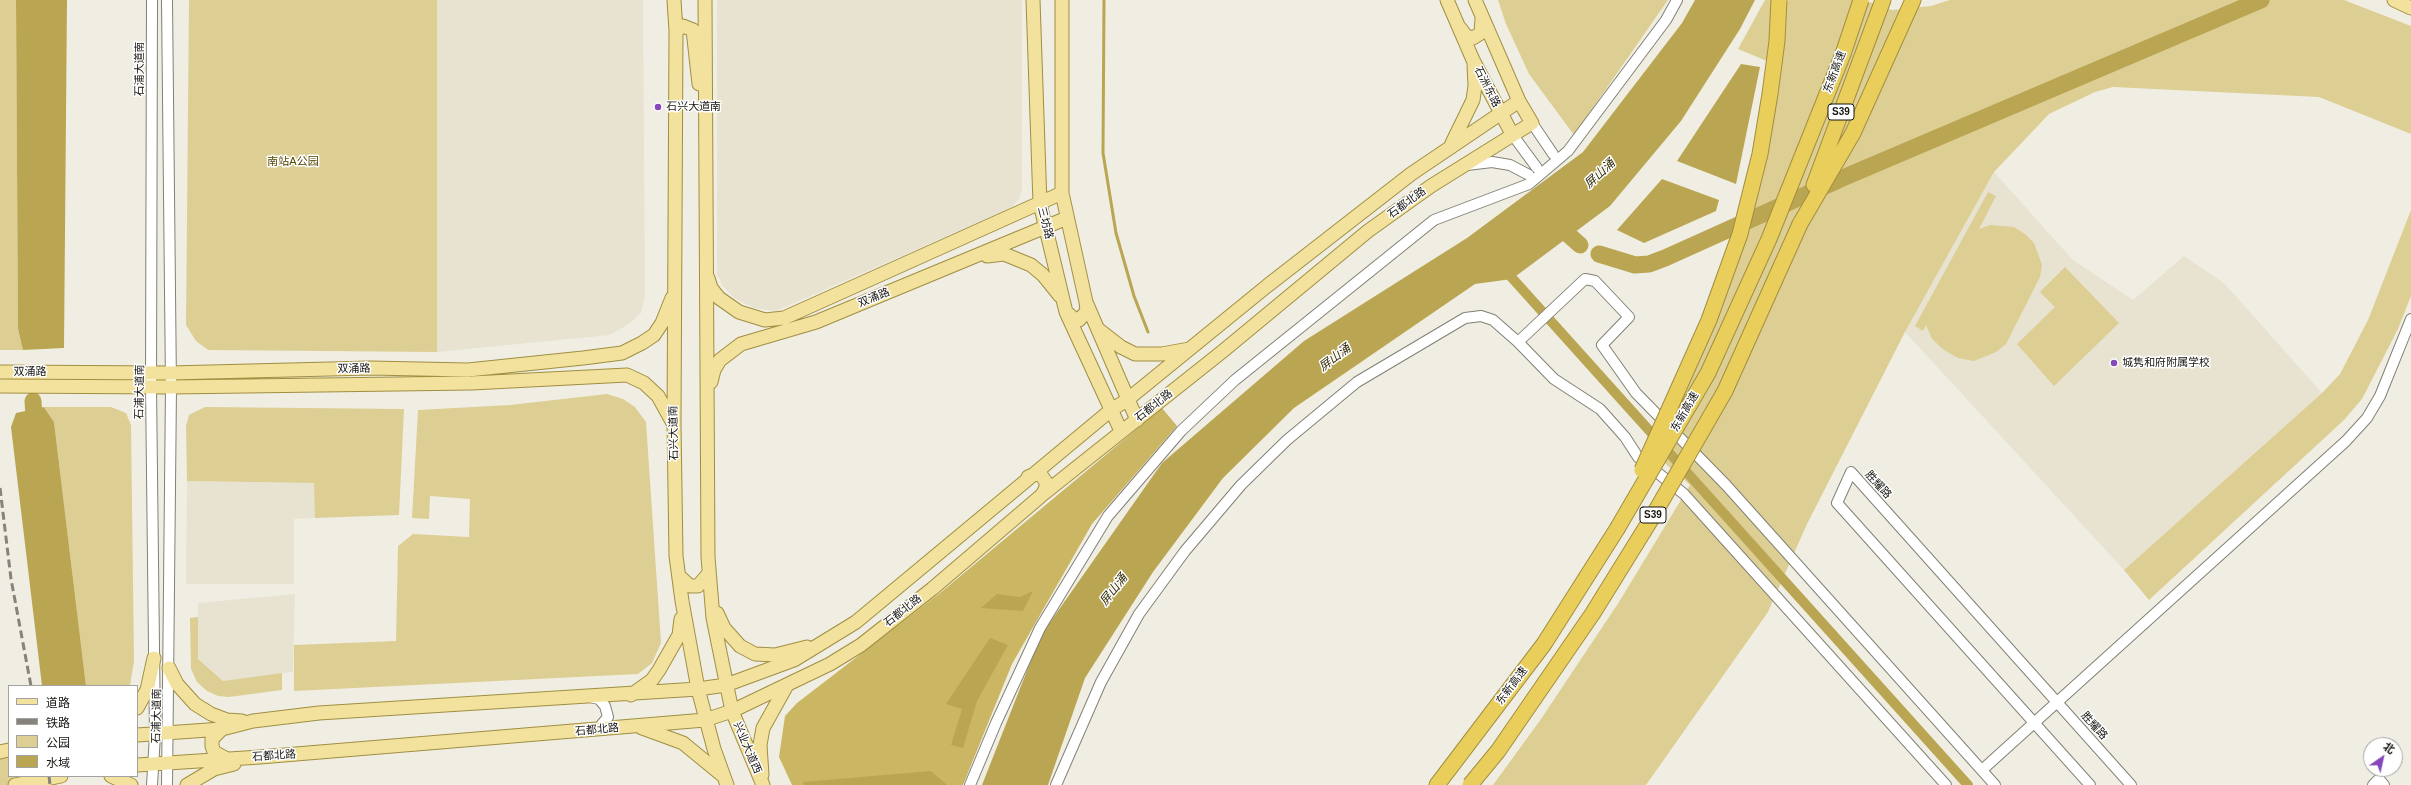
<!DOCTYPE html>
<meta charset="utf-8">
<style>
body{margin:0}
#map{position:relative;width:2411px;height:785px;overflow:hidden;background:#f0eee3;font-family:Helvetica,"Noto Sans SC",sans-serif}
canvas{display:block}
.legend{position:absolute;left:8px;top:685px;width:130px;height:92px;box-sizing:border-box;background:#fff;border:1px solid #a2a2a0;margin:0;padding:5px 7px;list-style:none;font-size:12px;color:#171612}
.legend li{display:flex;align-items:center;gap:8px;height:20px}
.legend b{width:20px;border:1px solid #a2a2a0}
.north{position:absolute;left:2363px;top:737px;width:40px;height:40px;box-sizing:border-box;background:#fff;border:1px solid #a2a2a0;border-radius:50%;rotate:34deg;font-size:11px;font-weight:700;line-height:16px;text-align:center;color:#171612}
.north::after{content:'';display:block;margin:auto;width:14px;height:18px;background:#8647bc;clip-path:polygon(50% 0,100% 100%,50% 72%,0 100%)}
</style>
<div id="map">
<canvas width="2411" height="785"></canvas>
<ul class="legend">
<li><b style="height:5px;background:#f2e29d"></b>道路</li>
<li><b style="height:5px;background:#85837c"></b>铁路</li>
<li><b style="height:11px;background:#ddce94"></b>公园</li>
<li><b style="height:11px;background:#baa652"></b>水域</li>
</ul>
<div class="north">北</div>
</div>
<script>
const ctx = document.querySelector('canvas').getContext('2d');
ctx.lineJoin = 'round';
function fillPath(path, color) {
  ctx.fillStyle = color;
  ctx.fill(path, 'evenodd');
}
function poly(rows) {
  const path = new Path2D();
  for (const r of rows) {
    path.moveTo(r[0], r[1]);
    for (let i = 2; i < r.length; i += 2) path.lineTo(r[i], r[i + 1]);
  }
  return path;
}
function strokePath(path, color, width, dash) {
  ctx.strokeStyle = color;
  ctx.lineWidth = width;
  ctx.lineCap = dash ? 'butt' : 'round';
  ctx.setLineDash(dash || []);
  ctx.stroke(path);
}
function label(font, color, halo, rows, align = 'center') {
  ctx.font = font + ' Helvetica,"Noto Sans SC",sans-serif';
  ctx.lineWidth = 3;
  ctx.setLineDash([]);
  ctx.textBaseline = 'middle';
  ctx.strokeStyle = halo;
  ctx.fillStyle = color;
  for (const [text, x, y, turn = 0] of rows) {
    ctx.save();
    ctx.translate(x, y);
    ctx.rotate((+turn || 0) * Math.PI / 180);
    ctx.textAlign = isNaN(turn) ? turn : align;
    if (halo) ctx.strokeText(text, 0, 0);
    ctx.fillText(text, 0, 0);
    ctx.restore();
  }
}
const built = poly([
 [437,0,643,0,645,296,641,313,629,324,610,335,437,352],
 [717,0,1022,0,1022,190,1019,199,1011,208,776,311,754,308,734,298,723,286,717,274],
 [1994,172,2073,260,2133,300,2184,256,2224,283,2322,393,2124,570,1905,332],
 [187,481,315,483,315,518,294,519,294,584,186,584],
 [295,594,293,672,223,681,198,659,198,603]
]);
const green = poly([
 [0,0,16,0,18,329,23,350,0,350],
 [189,0,437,0,437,352,208,350,196,341,186,325],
 [1498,0,1668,0,1574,135,1529,74,1506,24],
 [1765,0,1864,0,1892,10,1931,6,1950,0,2344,0,2411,26,2411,134,2319,97,2113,87,2095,92,2049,114,1994,172,1905,332,1807,524,1768,612,1646,785,1493,785,1541,719,1619,602,1690,485,1645,446,1695,338,1733,235,1755,147,1767,61,1738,49],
 [1988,192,1996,196,1979,229,1990,225,2014,227,2025,234,2034,243,2042,265,2040,277,2006,344,1996,352,1974,361,1958,358,1944,350,1932,339,1926,325,1923,331,1915,326],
 [2411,210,2411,296,2398,329,2362,399,2344,420,2149,600,2124,570,2322,393,2340,374,2368,320],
 [2065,267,2119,323,2054,386,2017,344,2055,307,2040,292],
 [607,394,623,399,635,407,646,422,661,643,652,663,638,674,294,691,294,645,396,641,398,546,413,534,469,537,470,499,430,496,429,519,412,518,418,410,510,405],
 [44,407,111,407,126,413,131,425,134,661,130,686,86,686,54,422],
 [205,407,404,409,399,515,315,518,314,483,187,481,186,426,189,415],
 [198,617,198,659,223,681,282,673,282,690,229,697,218,696,207,691,197,682,191,669,190,618],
 [9,758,9,776,34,776,35,785,0,785,0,759]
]);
const forest = poly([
 [1162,408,1177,426,1092,524,1012,664,963,785,792,785,779,757,785,716,797,703,940,593]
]);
const water = poly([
 [16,0,67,0,64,348,23,350,18,329],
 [1695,0,1755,0,1740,29,1681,121,1610,206,1512,279,1475,284,1294,408,1223,478,1153,572,1085,678,1048,785,982,785,1041,635,1162,463,1304,341,1467,238,1583,152,1682,23],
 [1741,64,1760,67,1736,184,1677,161],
 [1662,179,1719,200,1716,211,1644,243,1617,230],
 [44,407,54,422,86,686,42,686,11,427,16,413],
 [1033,591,1023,611,981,608,997,594,1020,597],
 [990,638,1008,645,977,701,963,748,951,745,962,709,946,704],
 [931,771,947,785,804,785,803,782]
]);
const stream = poly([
 [1104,0,1103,153,1116,233,1134,296,1148,332]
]);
const canal = poly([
 [1504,269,1968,785]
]);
const river = poly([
 [1553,221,1580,245],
 [1599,254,1635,265,1649,264,1665,258,1845,177,2261,0],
 [33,401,35,432]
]);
const minor = poly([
 [152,0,151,386,155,735,152,785],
 [1532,123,1553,154],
 [1512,134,1537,168],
 [1467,165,1492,162,1510,165,1529,175],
 [1518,342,1585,279,1595,281,1629,317,1602,345,1636,393,1726,485,1995,785],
 [590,697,599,699,605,706,608,717,597,730],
 [1982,770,2346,441,2367,418,2380,396,2411,319],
 [167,785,171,387,167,0],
 [970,785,996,723,1040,628,1108,516,1181,431,1235,380,1434,220,1529,184,1568,151,1666,20,1677,0],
 [1056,785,1101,682,1139,614,1185,551,1241,485,1287,440,1357,382,1465,318,1481,316,1493,320,1518,342,1554,379,1600,409,1625,437,1638,457,1684,494,1946,785],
 [2090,785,1837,503,1851,472,2131,785],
 [2373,785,2379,779,2384,785]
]);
const major = poly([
 [674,0,676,31,674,424,676,556,682,601,698,689,714,749,727,785],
 [705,0,708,557,713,618,732,711,763,785],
 [1033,0,1040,204,1066,312,1121,431],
 [1062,0,1062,193,1086,302,1137,420],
 [1447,0,1473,60,1512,134],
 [2394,0,2411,8],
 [1460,28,1466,36,1473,38,1481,33,1482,19],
 [676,31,683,26,693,30,699,84],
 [1452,143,1473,100,1475,86,1474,66],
 [987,256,1004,254,1031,265,1043,275,1060,296],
 [708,278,711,288,719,298,739,312,765,320,784,318,1062,193],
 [1066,312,1073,318,1079,320,1087,311,1086,302],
 [1099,330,1121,347,1135,354,1162,354,1189,349],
 [0,372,170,373,370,368,468,370,583,358,622,353,642,343,654,335,662,323,672,298],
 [711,382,714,370,720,360,741,344,816,322,1067,218],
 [0,386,171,387,472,383,627,375,644,383,658,396,673,423],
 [1028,477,1035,474,1041,475,1046,482,1046,488,1042,495],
 [679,576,690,586,698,586,709,573],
 [717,613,724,628,740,646,755,654,775,655,807,647],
 [169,668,177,684,195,704,211,714,227,720,242,721],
 [631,695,652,680,659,670,679,635,681,619],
 [137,708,147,690,154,658],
 [642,728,683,743,722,775],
 [222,729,212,739,212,746,214,752,227,759],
 [137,735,222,729,253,721,319,713,698,689,726,685,794,660,856,622,1111,410,1127,400,1267,286,1411,174,1519,101],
 [0,752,9,750],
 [137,765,260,757,705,720,732,711,830,664,861,645,932,589,1042,495,1223,351,1368,231,1431,186,1532,123,1519,101,1475,0],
 [762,775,760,745,763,728,787,685],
 [111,776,131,785],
 [15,785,61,776],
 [187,785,214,769,234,764]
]);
const highway = poly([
 [1814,185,1883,0],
 [1800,224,1853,133,1913,0],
 [1437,785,1544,644,1617,529]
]);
const rail = poly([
 [0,488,11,579,31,686],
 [49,776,50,785]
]);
const highwayBridge = poly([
 [1642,470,1709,320,1740,234,1760,154,1770,94,1777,41,1779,0],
 [1617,529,1708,373,1769,239,1843,54,1861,0],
 [1470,785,1498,751,1593,613,1650,521,1725,391,1800,224]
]);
const markers = [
 [658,107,4,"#8647bc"],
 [2114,363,4,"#8647bc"]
];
const shields = [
 [1841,112,26],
 [1653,515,26]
];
const shieldNames = [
 ["S39",1841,112],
 ["S39",1653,515]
];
const streetNames = [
 ["石浦大道南",140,69,-90],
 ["东新高速",1835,72,-69],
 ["石洲东路",1487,87,63],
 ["石都北路",1407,203,-36],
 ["三坊路",1045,223,76],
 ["双涌路",874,298,-22],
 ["双涌路",354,369,-1],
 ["双涌路",30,372],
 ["石浦大道南",140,392,-89],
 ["石都北路",1154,406,-38],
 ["东新高速",1685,412,-60],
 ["石兴大道南",674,433,-91],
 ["胜耀路",1878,485,48],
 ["石都北路",903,611,-38],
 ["东新高速",1512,686,-53],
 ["石浦大道南",157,716,-89],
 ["胜耀路",2094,726,48],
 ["石都北路",597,730,-5],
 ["兴业大道西",747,748,67],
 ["石都北路",274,756,-4]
];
const poiNames = [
 ["石兴大道南",666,107],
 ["城隽和府附属学校",2122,363]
];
const parkNames = [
 ["南站A公园",293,162]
];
const waterNames = [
 ["屏山涌",1600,174,-43],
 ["屏山涌",1335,358,-37],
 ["屏山涌",1114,590,-52]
];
fillPath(built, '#e7e3d0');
fillPath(green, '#ddce94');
fillPath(forest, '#cbb663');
fillPath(water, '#baa652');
strokePath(stream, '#baa652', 3);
strokePath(canal, '#baa652', 10);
strokePath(river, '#baa652', 17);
strokePath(minor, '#828076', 12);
strokePath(major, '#a08e41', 15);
strokePath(highway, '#a08e41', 17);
strokePath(minor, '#fff', 10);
strokePath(major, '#f2e29d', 13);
strokePath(highway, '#e9ce5b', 15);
strokePath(rail, '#85837c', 3, [8, 4]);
strokePath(highwayBridge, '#a08e41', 17, []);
strokePath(highwayBridge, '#e9ce5b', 15);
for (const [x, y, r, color] of markers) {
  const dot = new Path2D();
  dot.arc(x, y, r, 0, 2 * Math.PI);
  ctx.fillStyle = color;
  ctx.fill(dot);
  strokePath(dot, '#fff', 1.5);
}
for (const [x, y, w] of shields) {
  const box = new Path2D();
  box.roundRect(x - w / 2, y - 8, w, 16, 3);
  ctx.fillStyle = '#fff';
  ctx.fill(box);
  strokePath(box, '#171612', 1);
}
label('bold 10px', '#171612', null, shieldNames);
label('11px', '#171612', '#fff', streetNames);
label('11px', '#171612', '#fff', poiNames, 'left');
label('11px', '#544500', '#fff', parkNames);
label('italic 12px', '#312903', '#fff', waterNames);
</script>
